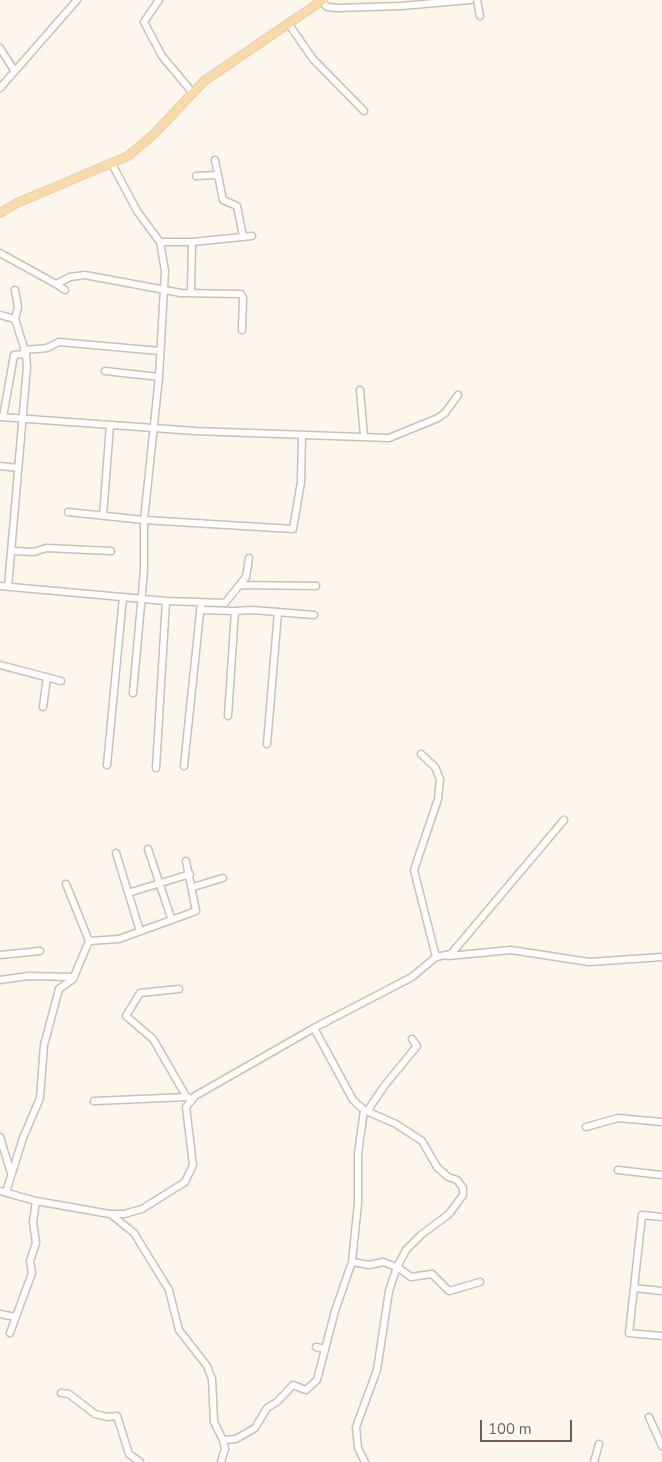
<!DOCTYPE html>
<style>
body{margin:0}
#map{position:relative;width:662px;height:1462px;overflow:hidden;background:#fdf6ec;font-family:"Nunito Sans",sans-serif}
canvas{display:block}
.scale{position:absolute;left:480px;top:1420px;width:92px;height:22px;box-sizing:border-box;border:2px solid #7a5c4d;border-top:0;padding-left:6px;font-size:15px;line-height:18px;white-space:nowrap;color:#7a5c4d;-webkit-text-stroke:4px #fffaf3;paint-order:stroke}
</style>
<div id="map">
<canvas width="662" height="1462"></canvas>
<div class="scale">100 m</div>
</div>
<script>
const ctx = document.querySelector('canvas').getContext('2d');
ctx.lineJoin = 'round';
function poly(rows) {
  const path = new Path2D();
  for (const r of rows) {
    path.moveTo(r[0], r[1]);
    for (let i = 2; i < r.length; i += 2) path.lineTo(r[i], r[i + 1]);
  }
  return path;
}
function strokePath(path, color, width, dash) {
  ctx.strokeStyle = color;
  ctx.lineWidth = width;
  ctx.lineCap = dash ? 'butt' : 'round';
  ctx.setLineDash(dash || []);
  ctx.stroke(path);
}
const minor = poly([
 [159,0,144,22,162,56,192,92],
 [477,0,480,16],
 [322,1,327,7,337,8,401,6,470,0],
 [288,23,313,59,364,111],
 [0,48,14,70],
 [0,88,77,0],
 [215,160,223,200,237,206,243,236],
 [112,164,137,211,160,242,165,271,159,377,144,520,144,571,133,693],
 [196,176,217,175],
 [160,242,192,242,252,236],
 [0,253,56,284,70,277,85,275,181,293,241,294,243,298,242,330],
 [56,284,65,290],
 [191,293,192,242],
 [0,315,15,319],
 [24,350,47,348,59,342,160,351],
 [105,371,159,377],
 [360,390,364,436],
 [0,417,195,431,389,438,438,418,445,413,458,395],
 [3,417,14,355,26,354],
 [0,466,18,468],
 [68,512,144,520,293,529,301,482,302,435],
 [103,516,110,425],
 [12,551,34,552,46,548,111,551],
 [240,585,316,586],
 [0,586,166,601,225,603,246,577,249,558],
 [8,587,27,367,26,354,15,319,18,307,15,290],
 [200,610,235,611,228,716],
 [235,611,253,610,314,615],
 [0,665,61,681],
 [43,707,47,677],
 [267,744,278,612],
 [421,754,435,767,440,779,438,799,414,870,436,957],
 [107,765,123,597],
 [184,766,201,603],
 [156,768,166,601],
 [148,849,171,918],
 [116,853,140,931],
 [66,884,89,941],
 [193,887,223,878],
 [128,893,190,874],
 [0,955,40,951],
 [448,956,511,950,589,962,662,957],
 [0,980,28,976,74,977],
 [179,989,140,993,126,1016,153,1039,186,1096],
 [314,1028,353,1100,364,1110,396,1124,422,1141,437,1167,448,1177,457,1180,463,1188,463,1195,449,1214,421,1235,406,1250,397,1267,389,1291,377,1370,356,1427,358,1448,365,1462],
 [94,1101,188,1097],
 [368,1110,385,1085,417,1046,412,1039],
 [586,1127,618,1118,662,1122],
 [0,1137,11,1173],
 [618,1170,662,1175],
 [0,1191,36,1201,110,1214,124,1214,142,1209,185,1182,193,1165,186,1107,195,1096,314,1028,412,977,436,957,451,954,564,820],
 [6,1192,23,1138,40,1098,44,1045,59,989,73,979,89,941,119,939,196,911,186,861],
 [113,1216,134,1233,169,1290,179,1330,207,1366,212,1379,214,1422,223,1440,225,1449,221,1462],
 [662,1217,642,1215,629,1333,662,1336],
 [352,1262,369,1265,383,1262,397,1267,411,1277,432,1274,449,1291,480,1282],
 [634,1288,662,1291],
 [0,1314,15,1317],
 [10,1333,32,1273,30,1261,36,1243,33,1222,36,1201],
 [316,1347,325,1349],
 [61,1393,69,1394,95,1414,107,1417,117,1416,129,1454,140,1462],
 [649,1417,662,1446],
 [223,1440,236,1439,255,1428,267,1408,277,1402,293,1385,306,1390,317,1380,335,1311,352,1262,358,1203,358,1154,364,1110],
 [594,1462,599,1444]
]);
const major = poly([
 [0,213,17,203,128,156,153,135,204,81,323,0]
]);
strokePath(minor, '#d1beb0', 9);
strokePath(major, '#dad1cd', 10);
strokePath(minor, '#fff', 6);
strokePath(major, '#fbd9a5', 8);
</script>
